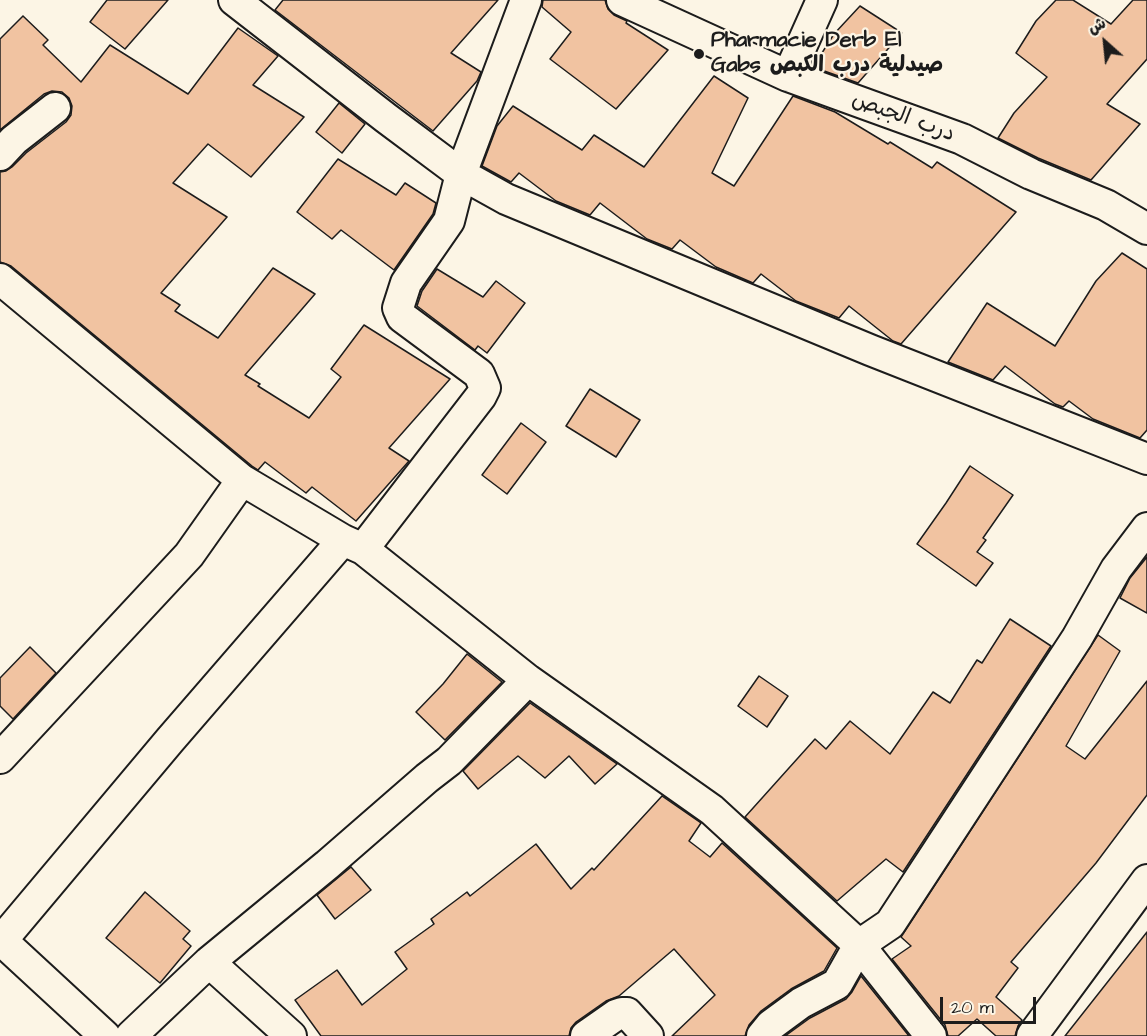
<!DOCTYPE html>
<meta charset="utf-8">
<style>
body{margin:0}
#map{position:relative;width:1147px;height:1036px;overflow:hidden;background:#fcf5e5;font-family:"Architects Daughter","Playpen Sans Arabic",sans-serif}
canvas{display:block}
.north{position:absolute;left:1075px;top:12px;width:60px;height:60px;-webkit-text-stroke:4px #fcf5e5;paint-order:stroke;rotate:333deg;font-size:16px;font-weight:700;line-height:24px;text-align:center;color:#1c1c1c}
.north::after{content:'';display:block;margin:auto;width:21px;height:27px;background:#1c1c1c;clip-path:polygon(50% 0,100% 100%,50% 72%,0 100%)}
.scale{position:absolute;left:940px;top:997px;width:96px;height:27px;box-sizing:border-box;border:3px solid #1c1c1c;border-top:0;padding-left:8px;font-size:18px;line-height:21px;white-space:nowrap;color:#1c1c1c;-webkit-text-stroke:4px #fcf5e5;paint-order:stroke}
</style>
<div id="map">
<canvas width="1147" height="1036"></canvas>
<div class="north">ش</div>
<div class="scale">20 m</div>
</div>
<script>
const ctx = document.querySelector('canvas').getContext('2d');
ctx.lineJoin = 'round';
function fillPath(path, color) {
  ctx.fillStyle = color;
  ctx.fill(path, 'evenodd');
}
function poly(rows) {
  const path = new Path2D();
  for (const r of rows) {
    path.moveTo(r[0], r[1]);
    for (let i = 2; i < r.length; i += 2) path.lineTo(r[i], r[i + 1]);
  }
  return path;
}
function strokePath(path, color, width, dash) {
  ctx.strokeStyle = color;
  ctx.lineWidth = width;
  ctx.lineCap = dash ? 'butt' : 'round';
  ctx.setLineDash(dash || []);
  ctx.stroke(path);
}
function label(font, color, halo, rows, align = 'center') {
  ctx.font = font + ' "Architects Daughter","Playpen Sans Arabic",sans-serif';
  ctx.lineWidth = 4.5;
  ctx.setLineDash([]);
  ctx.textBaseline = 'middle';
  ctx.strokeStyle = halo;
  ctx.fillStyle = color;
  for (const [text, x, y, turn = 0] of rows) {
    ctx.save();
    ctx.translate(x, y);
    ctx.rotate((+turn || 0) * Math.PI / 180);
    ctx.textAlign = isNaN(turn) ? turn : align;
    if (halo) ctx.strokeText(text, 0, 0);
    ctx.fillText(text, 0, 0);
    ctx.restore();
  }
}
const building = poly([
 [107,0,168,0,125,49,90,22,107,0],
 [283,0,498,0,451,53,481,72,477,81,433,131,275,10,283,0],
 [543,0,605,0,608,9,614,15,627,21,626,23,668,50,616,109,550,59,571,32,542,7,543,0],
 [1056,0,1073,0,1111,24,1133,0,1147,0,1147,59,1107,104,1140,124,1091,180,1038,158,998,138,1014,113,1047,77,1016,53,1036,21,1056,0],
 [860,6,902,33,858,83,813,67,834,34,860,6],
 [23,16,48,40,43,45,81,82,110,45,188,94,238,28,278,56,253,85,304,117,251,177,208,144,173,183,227,217,161,293,180,305,175,311,218,338,273,268,315,294,245,375,260,384,258,386,309,418,341,377,331,369,364,325,450,379,389,448,409,461,356,521,312,487,306,493,265,462,258,470,252,466,11,266,0,262,0,172,6,171,12,167,26,153,66,122,71,115,72,106,69,98,62,92,52,91,44,94,0,130,0,39,23,16],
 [714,76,748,98,712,173,734,186,793,96,835,112,888,144,890,142,932,168,937,162,1016,212,901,344,893,341,849,306,839,318,796,301,761,274,753,283,716,267,680,240,672,249,647,239,600,203,590,215,556,201,519,173,511,182,482,166,497,126,513,106,582,150,594,135,644,167,714,76],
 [339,103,365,124,342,153,316,132,339,103],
 [338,159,396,195,405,183,436,203,433,214,394,270,341,230,332,239,297,212,338,159],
 [1122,253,1147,269,1147,430,1140,438,1093,419,1069,401,1063,407,1055,404,1005,366,993,380,948,362,987,303,1055,346,1096,281,1122,253],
 [437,269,483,297,496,281,525,303,487,353,478,346,475,350,417,306,422,291,437,269],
 [590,389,640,420,616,457,566,426,590,389],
 [521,423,546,442,507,494,482,475,521,423],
 [970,466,1013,495,983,538,986,540,977,552,993,563,976,586,917,544,946,503,970,466],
 [1147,557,1147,613,1120,598,1130,578,1147,557],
 [1010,619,1051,646,903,872,886,859,837,901,745,817,815,739,826,749,850,721,890,754,933,692,950,703,977,660,982,663,1010,619],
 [1098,635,1120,651,1066,746,1085,759,1147,681,1147,795,1096,863,1011,962,1018,968,996,997,1022,1020,1018,1026,1015,1036,996,1036,977,1019,958,1036,948,1036,945,1025,892,959,911,946,901,937,1098,635],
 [30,647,56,673,13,719,0,706,0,678,30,647],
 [467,654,502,682,445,740,416,712,443,684,467,654],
 [759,676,788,696,767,727,738,706,759,676],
 [530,703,617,764,595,784,569,756,545,778,518,756,478,789,463,771,530,703],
 [662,796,701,823,689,841,710,857,722,843,837,948,824,971,791,989,761,1011,749,1025,745,1036,672,1036,715,995,674,949,619,996,606,1001,576,1022,571,1028,569,1036,321,1036,295,1000,337,970,362,1005,407,969,395,952,434,924,431,919,467,892,470,896,536,844,571,889,592,868,594,870,662,796],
 [351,867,371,890,335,919,317,895,351,867],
 [145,892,190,931,183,939,191,946,160,983,106,938,145,892],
 [1147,932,1147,1036,1065,1036,1147,932],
 [861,976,909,1036,785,1036,810,1018,846,999,852,992,861,976]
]);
const street = poly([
 [234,0,386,118,461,174,506,199,870,350,1147,459],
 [622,0,788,76,962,139,1031,174,1106,205,1147,229],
 [788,76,822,0],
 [0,155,14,140,55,108],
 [0,279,242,480,343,540,363,549,528,680,712,810,859,945,931,1036],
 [363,549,481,396,485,388,479,374,402,317,398,308,406,283,449,221,461,174,526,0],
 [0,758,189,555,242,480],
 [0,939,105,1036],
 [2,940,170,740,343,540],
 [209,962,291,1036],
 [131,1036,209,962,327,865,427,778,449,761,528,680],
 [586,1036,616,1015,622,1013,627,1013,648,1036],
 [762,1036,771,1025,801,1003,837,984,859,945,890,924,1077,638,1116,569,1147,528],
 [1032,1036,1147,880]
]);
const markers = [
 [699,54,6,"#1c1c1c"]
];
const poiNames = [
 ["Pharmacie Derb El",711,41],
 ["Gabs صيدلية درب الكبص",711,66]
];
const streetNames = [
 ["درب الجبص",903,118,20]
];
fillPath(building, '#f1c3a1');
strokePath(building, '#1c1c1c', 1.5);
strokePath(street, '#1c1c1c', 34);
strokePath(street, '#fcf5e5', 30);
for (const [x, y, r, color] of markers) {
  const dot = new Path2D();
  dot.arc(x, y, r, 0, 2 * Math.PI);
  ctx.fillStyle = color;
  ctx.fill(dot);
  strokePath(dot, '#fcf5e5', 2);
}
label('bold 22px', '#1c1c1c', '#fcf5e5', poiNames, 'left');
label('22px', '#1c1c1c', '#fcf5e5', streetNames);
</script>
